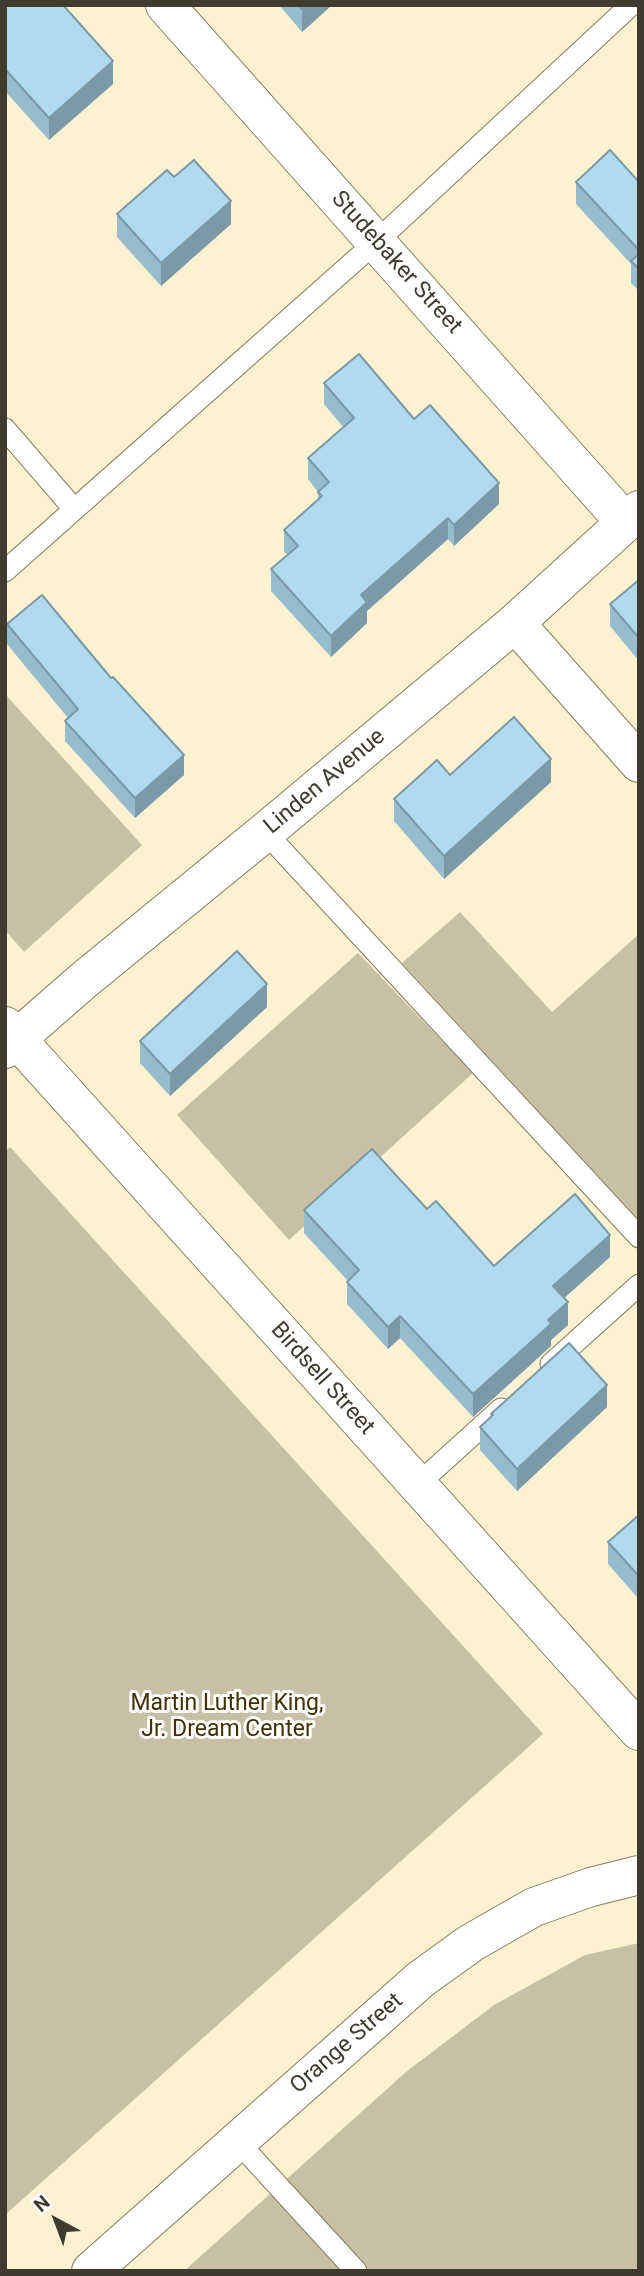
<!DOCTYPE html>
<style>
body{margin:0}
#map{position:relative;width:644px;height:2276px;overflow:hidden;background:#fcf2d1;font-family:Roboto,sans-serif}
canvas{display:block}
.frame{position:absolute;inset:0;border:7px solid #3f3b2e;pointer-events:none}
.north{position:absolute;left:21px;top:2185px;width:70px;height:70px;-webkit-text-stroke:5px #fff;paint-order:stroke;rotate:319deg;font-size:19px;font-weight:700;line-height:28px;text-align:center;color:#3f3b2e}
.north::after{content:'';display:block;margin:auto;width:24px;height:32px;background:#3f3b2e;clip-path:polygon(50% 0,100% 100%,50% 72%,0 100%)}
</style>
<div id="map">
<canvas width="644" height="2276"></canvas>
<div class="frame"></div>
<div class="north">N</div>
</div>
<script>
const ctx = document.querySelector('canvas').getContext('2d');
ctx.lineJoin = 'round';
function fillPath(path, color) {
  ctx.fillStyle = color;
  ctx.fill(path, 'evenodd');
}
function poly(rows) {
  const path = new Path2D();
  for (const r of rows) {
    path.moveTo(r[0], r[1]);
    for (let i = 2; i < r.length; i += 2) path.lineTo(r[i], r[i + 1]);
  }
  return path;
}
function strokePath(path, color, width, dash) {
  ctx.strokeStyle = color;
  ctx.lineWidth = width;
  ctx.lineCap = dash ? 'butt' : 'round';
  ctx.setLineDash(dash || []);
  ctx.stroke(path);
}
function label(font, color, halo, rows, align = 'center') {
  ctx.font = font + ' Roboto,sans-serif';
  ctx.lineWidth = 6;
  ctx.setLineDash([]);
  ctx.textBaseline = 'middle';
  ctx.strokeStyle = halo;
  ctx.fillStyle = color;
  for (const [text, x, y, turn = 0] of rows) {
    ctx.save();
    ctx.translate(x, y);
    ctx.rotate((+turn || 0) * Math.PI / 180);
    ctx.textAlign = isNaN(turn) ? turn : align;
    if (halo) ctx.strokeText(text, 0, 0);
    ctx.fillText(text, 0, 0);
    ctx.restore();
  }
}
const green = poly([
 [5,694,142,845,24,952,5,930],
 [460,912,552,1012,639,934,639,1221,402,963],
 [358,953,473,1073,289,1240,177,1115],
 [10,1147,543,1734,5,2215,5,1152],
 [639,1943,639,2271,184,2271,406,2072,494,2005,585,1955]
]);
const lane = poly([
 [5,429,74,509],
 [5,571,377,241,631,5],
 [265,832,639,1237],
 [551,1364,639,1285],
 [417,1485,501,1409],
 [237,2141,356,2271]
]);
const street = poly([
 [165,5,625,522],
 [515,623,639,763],
 [5,1026,639,1731],
 [5,1049,84,980,265,832,515,623,639,510]
]);
const secondary = poly([
 [91,2271,421,1979,471,1943,534,1907,591,1887,639,1875]
]);
const wall = poly([
 [5,5,113,84,49,140,5,91],
 [279,5,332,5,302,32],
 [576,182,639,182,639,291,631,283,631,264,576,204],
 [117,214,231,224,161,286,117,237],
 [324,383,414,419,499,504,454,546,448,539,367,611,367,623,331,657,271,591,271,569,288,555,284,552,284,530,318,499,318,492,308,479,308,458,343,427,324,404],
 [639,580,639,661,610,626,610,604],
 [7,624,111,678,184,775,135,818,65,741,65,721,68,718,7,644],
 [450,775,551,782,444,879,394,821,394,799],
 [267,1007,170,1096,140,1063,140,1041],
 [427,1209,494,1266,610,1257,564,1298,568,1325,551,1340,551,1346,473,1417,400,1338,388,1349,347,1304,347,1282,348,1281,304,1233,304,1210],
 [607,1407,517,1491,480,1450,480,1427,491,1417,491,1414],
 [639,1515,639,1595,637,1597,608,1564,608,1542]
]);
const shadedWall = poly([
 [307,5,332,5,302,32,302,9],
 [113,61,113,84,49,140,49,118],
 [231,201,231,224,161,286,161,263],
 [499,483,499,504,454,546,454,525],
 [448,518,448,539,367,611,367,623,331,657,331,636,361,595],
 [184,755,184,775,135,818,135,798],
 [551,759,551,782,444,879,444,856],
 [267,984,267,1007,170,1096,170,1074],
 [610,1235,610,1257,553,1308,553,1286],
 [568,1302,568,1325,551,1340,551,1346,473,1417,473,1394],
 [400,1316,400,1338,388,1349,388,1327],
 [607,1385,607,1407,517,1491,517,1469],
 [639,1573,639,1595,637,1597,637,1574]
]);
const building = poly([
 [5,5,63,5,113,61,49,118,5,69,5,5],
 [298,5,307,5,302,9,298,5],
 [610,150,639,182,639,250,576,182,610,150],
 [194,160,231,201,161,263,117,214,167,170,174,177,194,160],
 [639,254,639,269,631,261,639,254],
 [359,354,414,419,430,405,499,483,454,525,448,518,361,595,367,602,331,636,271,569,298,546,284,530,322,496,318,492,329,482,308,458,354,418,324,383,359,354],
 [639,580,639,638,610,604,639,580],
 [42,595,111,678,113,677,184,755,135,798,65,721,78,709,7,624,42,595],
 [514,717,551,759,444,856,394,799,437,760,450,775,514,717],
 [237,951,267,984,170,1074,140,1041,237,951],
 [372,1149,427,1209,436,1201,494,1266,575,1194,610,1235,553,1286,568,1302,548,1320,551,1324,473,1394,400,1316,388,1327,347,1282,359,1270,304,1210,372,1149],
 [569,1343,607,1385,517,1469,480,1427,493,1415,491,1414,569,1343],
 [639,1515,639,1573,637,1574,608,1542,639,1515]
]);
const streetNames = [
 ["Studebaker Street",396,263,48],
 ["Linden Avenue",325,782,-40],
 ["Birdsell Street",322,1379,48],
 ["Orange Street",347,2044,-41]
];
const parkNames = [
 ["Martin Luther King,",227,1704],
 ["Jr. Dream Center",227,1730]
];
fillPath(green, '#c8c0a5');
strokePath(lane, '#857c5e', 23);
strokePath(street, '#857c5e', 40);
strokePath(secondary, '#857c5e', 40);
strokePath(lane, '#fff', 21);
strokePath(street, '#fff', 38);
strokePath(secondary, '#fff', 38);
fillPath(wall, '#97bcce');
fillPath(shadedWall, '#7b99a7');
fillPath(building, '#b0dbef');
strokePath(building, '#7b99a7', 2);
label('23px', '#3f3b2e', '#fff', streetNames);
label('23px', '#403200', '#fff', parkNames);
</script>
